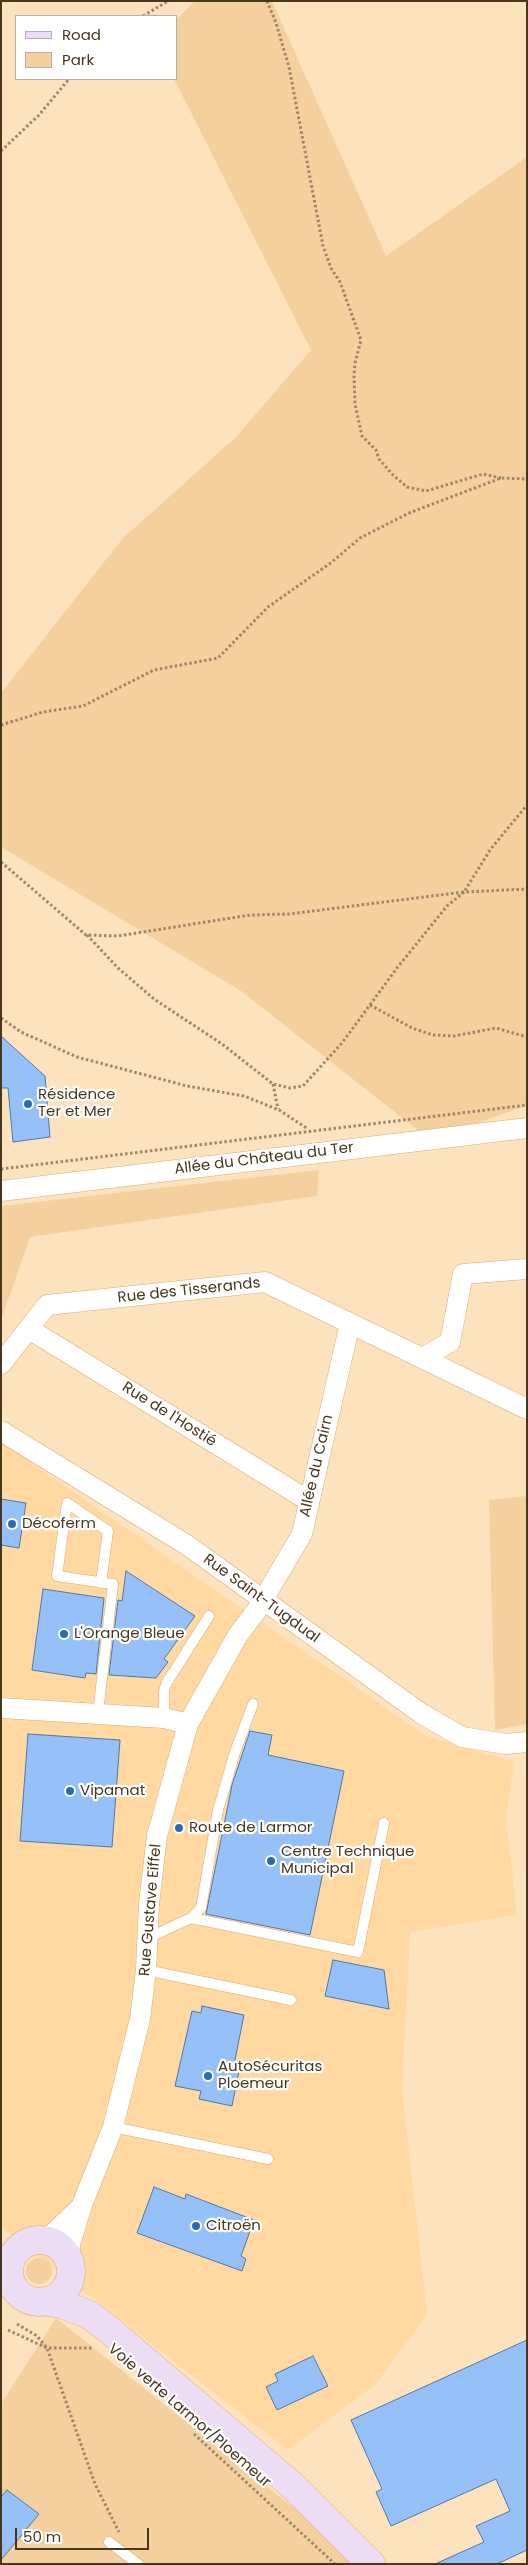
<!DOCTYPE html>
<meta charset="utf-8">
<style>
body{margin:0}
#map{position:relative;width:528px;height:2565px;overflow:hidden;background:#fde2be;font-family:Poppins,sans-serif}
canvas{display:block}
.frame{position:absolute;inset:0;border:2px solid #48361d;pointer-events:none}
.legend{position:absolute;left:15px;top:15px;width:162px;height:65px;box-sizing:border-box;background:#fff;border:1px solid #b6afa5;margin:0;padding:6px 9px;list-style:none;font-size:15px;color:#48361d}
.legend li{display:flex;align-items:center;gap:10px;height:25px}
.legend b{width:25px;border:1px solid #b6afa5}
.scale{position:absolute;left:15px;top:2528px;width:134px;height:22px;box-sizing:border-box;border:2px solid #48361d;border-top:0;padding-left:6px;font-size:15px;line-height:18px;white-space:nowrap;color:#48361d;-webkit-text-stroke:4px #fff;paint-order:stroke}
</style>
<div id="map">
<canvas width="528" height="2565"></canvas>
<div class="frame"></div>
<ul class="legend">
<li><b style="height:6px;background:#edddf4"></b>Road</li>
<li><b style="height:14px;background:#f4d09f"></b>Park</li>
</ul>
<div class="scale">50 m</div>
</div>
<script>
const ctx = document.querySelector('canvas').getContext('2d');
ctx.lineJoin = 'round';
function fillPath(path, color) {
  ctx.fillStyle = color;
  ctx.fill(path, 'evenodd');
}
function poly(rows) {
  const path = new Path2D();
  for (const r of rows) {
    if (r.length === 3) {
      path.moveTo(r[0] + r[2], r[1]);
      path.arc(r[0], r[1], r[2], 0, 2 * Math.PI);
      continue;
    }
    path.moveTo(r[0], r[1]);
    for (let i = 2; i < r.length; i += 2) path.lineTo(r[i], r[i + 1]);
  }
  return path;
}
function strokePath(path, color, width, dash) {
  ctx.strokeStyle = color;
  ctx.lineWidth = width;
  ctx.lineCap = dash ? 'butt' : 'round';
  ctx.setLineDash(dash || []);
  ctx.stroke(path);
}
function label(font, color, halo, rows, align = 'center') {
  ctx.font = font + ' Poppins,sans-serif';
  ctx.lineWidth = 4.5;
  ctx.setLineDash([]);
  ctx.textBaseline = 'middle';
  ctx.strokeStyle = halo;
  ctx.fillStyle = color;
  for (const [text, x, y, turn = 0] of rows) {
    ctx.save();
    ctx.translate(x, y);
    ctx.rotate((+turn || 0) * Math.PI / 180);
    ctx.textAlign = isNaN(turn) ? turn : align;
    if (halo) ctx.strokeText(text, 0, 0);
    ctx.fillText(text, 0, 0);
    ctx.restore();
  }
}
const built = poly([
 [1,1442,426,1736,514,1762,506,1818,517,1915,410,1932,402,2087,427,2314,376,2384,288,2450,1,2227]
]);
const green = poly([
 [195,1,272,1,386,256,527,157,527,1106,429,1139,241,991,1,847,1,693,123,538,235,438,311,350,174,79,176,79,176,20],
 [319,1170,317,1196,30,1237,1,1320,1,1206],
 [527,1496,527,1724,495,1730,489,1500],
 [39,2271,13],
 [56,2318,364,2564,1,2564,1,2404]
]);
const building = poly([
 [1,1036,45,1076,50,1137,13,1142,8,1088,1,1088,1,1036],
 [1,1499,26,1503,19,1548,1,1545,1,1499],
 [126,1571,195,1616,164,1659,168,1662,156,1678,109,1675,118,1600,122,1601,126,1571],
 [43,1589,104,1598,96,1674,86,1673,85,1678,32,1670,43,1589],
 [250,1731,272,1735,268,1755,344,1771,310,1935,206,1914,232,1785,250,1731],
 [28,1734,120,1740,112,1847,20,1841,28,1734],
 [333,1960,384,1970,389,2009,325,1996,333,1960],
 [202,2006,244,2015,234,2065,240,2066,232,2106,199,2099,201,2091,175,2086,192,2011,201,2013,202,2006],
 [154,2187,185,2199,186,2194,254,2220,241,2256,246,2259,242,2271,137,2233,154,2187],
 [527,2340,527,2550,497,2564,435,2564,484,2542,476,2526,510,2511,496,2479,391,2526,376,2492,382,2489,351,2420,527,2340],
 [313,2356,328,2386,277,2410,266,2387,278,2381,275,2374,313,2356],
 [7,2490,39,2514,1,2560,1,2497,7,2490]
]);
const path = poly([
 [267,1,276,23,289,67,323,246,331,268,340,282,361,340,355,363,354,376,355,404,362,436,376,450,379,459,393,475,407,487,426,491,483,474,501,478],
 [143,16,168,1],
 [1,151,39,115,69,79],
 [1,725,43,712,83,706,154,670,218,658,268,607,332,562,360,538,409,513,501,478,527,479],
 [1,862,86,935,118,936,250,915,289,914,464,892,490,850,527,805],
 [87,935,118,968,154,999,222,1044,273,1084,290,1088,303,1086,342,1043,397,968,447,906,464,892,527,889],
 [370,1005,412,1028,433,1035,454,1036,496,1028,527,1037],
 [1,1018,21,1032,77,1057,187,1086,244,1096,279,1110,308,1129],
 [273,1084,278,1109],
 [1,1169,527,1105],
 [17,2324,37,2336,47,2348,95,2484,119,2532],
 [8,2330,47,2348,94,2348],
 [194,2434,335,2564]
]);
const service = poly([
 [98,1713,113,1584,57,1576,67,1503,108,1531,101,1583],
 [164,1718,164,1691,166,1684,209,1616],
 [191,1918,358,1952,384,1823],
 [148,1938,191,1918,201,1908,218,1810,235,1752,253,1704],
 [146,1970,291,2000],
 [113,2127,268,2159],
 [109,2542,138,2564]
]);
const minor = poly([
 [1,1191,527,1128],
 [29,1329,309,1501],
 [422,1358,450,1342,463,1274,527,1269],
 [1,1364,47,1305,265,1282,527,1409],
 [1,1431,187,1545,422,1714,462,1737,506,1744,527,1742],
 [1,1708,164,1718,188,1724],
 [46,2240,79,2209],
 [69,2261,70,2244,82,2205,113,2127,140,2019,146,1970,149,1904,157,1836,188,1724,238,1635,257,1610,302,1534,350,1323]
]);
const secondary = poly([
 [40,2271,31],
 [44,2301,61,2304,88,2314,108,2329,294,2487,371,2564]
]);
const markers = [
 [28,1104,5,"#286bbc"],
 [12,1524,5,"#286bbc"],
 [64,1634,5,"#286bbc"],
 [70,1791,5,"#286bbc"],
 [179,1828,5,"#286bbc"],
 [271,1861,5,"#286bbc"],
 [208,2076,5,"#286bbc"],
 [196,2226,5,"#286bbc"]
];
const poiNames = [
 ["Résidence",38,1095],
 ["Ter et Mer",38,1112],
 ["Décoferm",22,1524],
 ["L'Orange Bleue",74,1634],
 ["Vipamat",80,1791],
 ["Route de Larmor",189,1828],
 ["Centre Technique",281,1852],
 ["Municipal",281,1869],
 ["AutoSécuritas",218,2067],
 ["Ploemeur",218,2084],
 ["Citroën",206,2226]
];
const streetNames = [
 ["Allée du Château du Ter",264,1159,-7],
 ["Rue des Tisserands",189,1291,-6],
 ["Rue de l'Hostié",169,1415,32],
 ["Allée du Cairn",317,1466,-77],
 ["Rue Saint-Tugdual",261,1599,36],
 ["Rue Gustave Eiffel",151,1910,-85],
 ["Voie verte Larmor/Ploemeur",189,2416,41]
];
fillPath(built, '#ffd8a2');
fillPath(green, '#f4d09f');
fillPath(building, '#95c0f8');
strokePath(building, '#5078ac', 1);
strokePath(service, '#d7ac70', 11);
strokePath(minor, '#d7ac70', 21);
strokePath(secondary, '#d7ac70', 29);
strokePath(path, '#9d8769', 3, [2.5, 2.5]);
strokePath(service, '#fff', 10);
strokePath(minor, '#fff', 20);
strokePath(secondary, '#edddf4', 28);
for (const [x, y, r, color] of markers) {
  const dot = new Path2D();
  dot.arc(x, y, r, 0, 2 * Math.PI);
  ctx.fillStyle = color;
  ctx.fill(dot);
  strokePath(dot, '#fff', 2);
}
label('15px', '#48361d', '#fff', poiNames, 'left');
label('15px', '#48361d', '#fff', streetNames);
</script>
